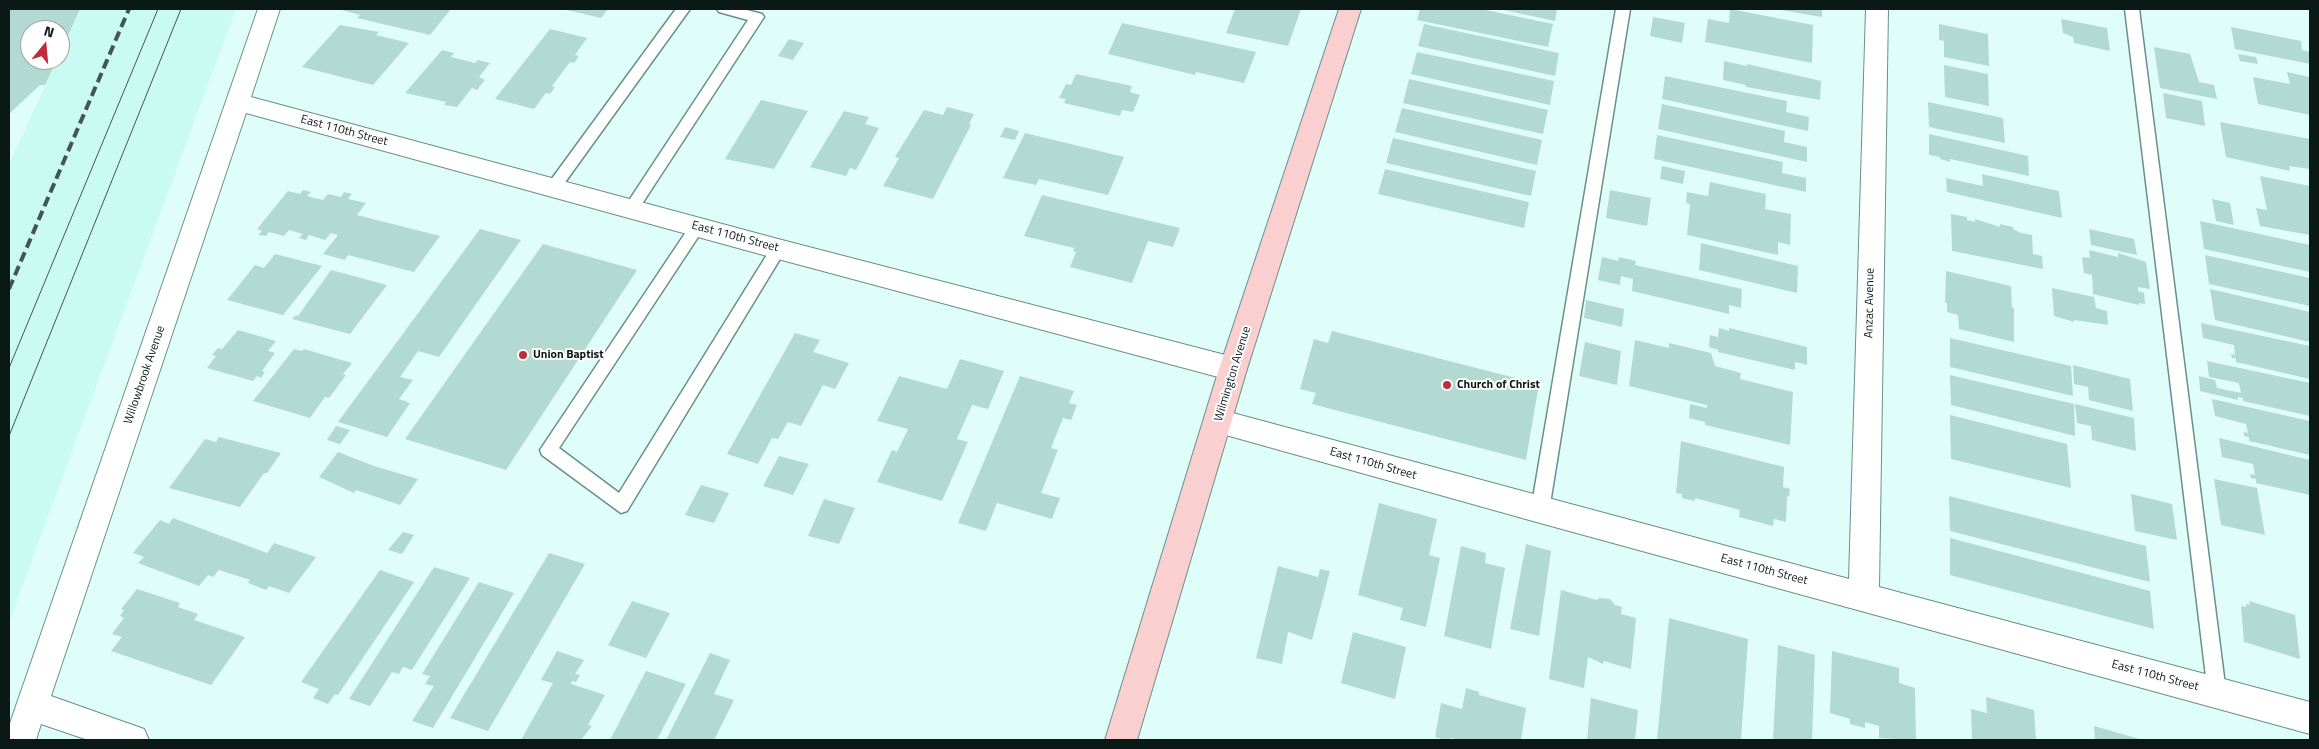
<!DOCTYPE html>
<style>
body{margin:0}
#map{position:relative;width:2319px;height:749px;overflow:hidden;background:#dffef9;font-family:"Titillium Web",sans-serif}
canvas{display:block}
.frame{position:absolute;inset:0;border:10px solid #0a1816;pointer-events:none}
.north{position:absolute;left:20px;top:20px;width:50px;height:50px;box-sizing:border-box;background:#fff;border:1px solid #9da3a2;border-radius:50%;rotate:17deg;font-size:14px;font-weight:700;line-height:20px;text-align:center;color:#0a1816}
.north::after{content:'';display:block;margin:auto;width:18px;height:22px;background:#bd2d3b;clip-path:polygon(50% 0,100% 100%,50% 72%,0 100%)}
</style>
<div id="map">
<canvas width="2319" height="749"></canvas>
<div class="frame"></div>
<div class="north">N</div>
</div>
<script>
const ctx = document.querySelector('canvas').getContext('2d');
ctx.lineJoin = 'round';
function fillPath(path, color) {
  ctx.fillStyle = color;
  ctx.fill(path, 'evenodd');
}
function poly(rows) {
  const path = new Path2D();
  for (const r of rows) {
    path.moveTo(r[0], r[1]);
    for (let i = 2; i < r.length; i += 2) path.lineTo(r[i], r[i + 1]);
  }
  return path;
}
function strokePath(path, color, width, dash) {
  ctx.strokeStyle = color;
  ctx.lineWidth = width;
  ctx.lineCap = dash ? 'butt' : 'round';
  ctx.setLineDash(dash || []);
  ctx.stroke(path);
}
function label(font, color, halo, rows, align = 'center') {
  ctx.font = font + ' "Titillium Web",sans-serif';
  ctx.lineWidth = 4;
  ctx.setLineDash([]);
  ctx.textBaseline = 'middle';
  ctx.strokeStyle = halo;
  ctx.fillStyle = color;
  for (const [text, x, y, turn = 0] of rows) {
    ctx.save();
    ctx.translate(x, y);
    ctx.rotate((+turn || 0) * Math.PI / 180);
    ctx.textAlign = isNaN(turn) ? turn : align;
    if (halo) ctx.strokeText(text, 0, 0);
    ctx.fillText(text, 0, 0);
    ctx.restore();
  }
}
const built = poly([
 [80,9,236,9,9,622,9,164,57,60,60,60,60,53]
]);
const building = poly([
 [9,9,80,9,60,53,60,30,30,30,30,60,57,60,45,85,40,85,9,114],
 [338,9,451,9,430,35,357,18,360,15],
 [568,9,608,9,601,18,567,10],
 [1235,9,1301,9,1288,46,1226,33],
 [1420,9,1481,9,1553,24,1548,47,1417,20],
 [1499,9,1557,9,1555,21],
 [1730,9,1813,25,1812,63,1705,42,1708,19,1729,23],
 [1781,9,1822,9,1822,17,1781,10],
 [1653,17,1685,23,1682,43,1650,36],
 [2061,19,2107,28,2110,51,2074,43,2073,37,2063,33],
 [1122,23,1256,52,1244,83,1196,72,1195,75,1108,54],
 [1424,24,1559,53,1555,76,1418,46],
 [1939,24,1988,34,1989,66,1944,57,1944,41,1939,40],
 [340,25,379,32,376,35,409,43,373,85,302,67],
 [2231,27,2301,41,2302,50,2310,52,2310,64,2235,49],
 [550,29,587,38,575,55,579,56,574,63,570,62,552,86,555,87,550,94,546,93,534,109,495,99],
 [789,39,804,43,793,60,778,56],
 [2154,47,2190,54,2199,82,2214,85,2217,99,2160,88],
 [442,50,454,53,451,57,475,63,478,60,490,63,479,77,485,80,477,90,472,88,457,107,444,105,446,102,405,93],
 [1417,52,1554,81,1550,105,1411,74],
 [2238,54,2256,57,2258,64,2240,61],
 [1724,61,1747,66,1747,64,1821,81,1820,100,1746,87,1746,85,1723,80],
 [1944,65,1988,74,1989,106,1945,97],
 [2287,72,2310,77,2310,115,2258,104,2253,77,2290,84],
 [1076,74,1132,86,1130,92,1140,95,1133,112,1122,110,1120,116,1064,103,1066,99,1059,98,1066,84,1071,85],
 [1665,76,1787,101,1786,112,1809,117,1808,131,1662,99],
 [1409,79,1548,110,1543,134,1403,103],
 [2163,93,2202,101,2205,126,2166,118],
 [761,100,808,111,774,169,725,159],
 [1928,102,2003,118,2005,143,1929,127],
 [1662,104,1785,131,1784,142,1807,147,1807,162,1658,129],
 [947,107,974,114,969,124,971,125,933,199,883,186,899,158,895,157,924,110,943,115],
 [1402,108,1542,140,1537,165,1395,132],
 [844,111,869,117,865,124,879,128,856,170,850,168,846,176,810,167],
 [2220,122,2310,139,2310,169,2289,166,2290,171,2226,157],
 [1005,127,1019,131,1015,140,1000,137],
 [1025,133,1124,157,1108,195,1039,179,1036,185,1003,178],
 [1929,134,2028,156,2029,176,1950,159,1950,162,1940,159,1940,157,1929,155],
 [1657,135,1783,162,1782,173,1806,178,1806,192,1654,159],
 [1393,138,1536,171,1531,196,1386,163],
 [1662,166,1685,171,1683,184,1660,179],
 [1385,169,1529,202,1524,228,1378,194],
 [1982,174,2059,191,2062,218,1947,192,1946,178,1983,186],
 [2260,176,2310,186,2310,235,2260,226,2256,208,2267,210],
 [1710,182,1766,194,1765,209,1791,214,1790,245,1778,242,1778,255,1687,235,1690,204,1686,203,1687,192,1708,196],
 [303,190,311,192,307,196,323,200,328,194,341,197,344,192,352,194,348,199,366,203,357,215,440,236,414,272,348,255,345,260,323,254,338,235,331,233,325,240,309,235,306,240,299,238,303,234,289,230,284,236,269,232,266,236,258,235,262,231,257,229,288,191,300,194],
 [1610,190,1651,198,1647,226,1606,218],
 [1042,195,1180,228,1173,247,1148,241,1132,283,1070,267,1076,252,1073,251,1074,248,1024,236],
 [2212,199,2230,203,2234,225,2216,221],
 [1951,214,1967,217,1967,220,1975,222,1975,219,2000,227,2000,224,2013,227,2013,229,2021,233,2032,235,2033,254,2042,256,2043,269,1952,251],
 [2200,221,2310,245,2310,272,2204,249],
 [480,229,521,240,439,357,418,351,400,377,413,380,399,399,410,403,387,437,338,422],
 [2089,229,2134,239,2137,255,2091,245],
 [1701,243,1798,266,1797,293,1699,270],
 [543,244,637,270,506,470,405,439],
 [2089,250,2118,257,2118,253,2146,262,2150,289,2138,287,2138,291,2144,293,2145,304,2139,303,2139,305,2093,294,2092,275,2084,273,2082,257,2090,258],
 [275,254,322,266,283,315,227,300,255,265,264,268],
 [2205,255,2310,278,2310,306,2209,284],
 [1602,257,1618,261,1619,257,1636,261,1635,265,1742,289,1741,308,1729,305,1729,314,1632,291,1633,279,1621,276,1620,285,1598,280],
 [331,270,387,285,350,334,292,319,296,315,298,316],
 [1946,271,2011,286,2012,308,2014,308,2014,342,1959,329,1958,315,1947,312,1947,303,1945,302],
 [2052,288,2094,297,2096,308,2107,311,2108,325,2074,320,2074,322,2054,316],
 [2210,289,2310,312,2310,342,2215,320],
 [1586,300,1624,309,1622,327,1584,318],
 [2201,323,2310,346,2310,379,2236,362,2236,358,2232,358,2231,354,2235,355,2234,345,2203,338],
 [1719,328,1729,331,1729,328,1807,347,1807,365,1795,362,1795,370,1718,352,1718,350,1709,347,1710,335,1718,337],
 [238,330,276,341,268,351,275,353,262,371,265,372,261,378,257,376,253,381,207,368,216,356,212,355,218,348,222,349],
 [1332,331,1539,384,1526,460,1312,404,1316,393,1300,389,1314,339,1328,343],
 [795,333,820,340,813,352,849,363,835,389,823,385,801,426,788,422,778,439,772,438,758,464,727,454],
 [1950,338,2071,366,2073,396,1950,367],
 [1635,340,1669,348,1669,343,1711,353,1715,366,1741,373,1740,379,1793,392,1790,445,1705,425,1705,422,1689,418,1690,404,1707,408,1707,405,1629,386],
 [1585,342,1621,351,1617,385,1579,376],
 [294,349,302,351,304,349,352,363,343,374,346,375,329,398,325,397,310,418,253,401],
 [960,359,1004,371,988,409,972,405,957,439,968,442,942,501,877,482,892,450,897,452,908,429,877,421,899,376,947,389],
 [2207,361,2310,383,2310,416,2243,401,2243,398,2238,397,2238,400,2200,391,2199,376,2215,380,2217,388,2241,393,2239,383,2209,377],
 [2073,365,2130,379,2133,411,2089,400,2088,387,2074,384],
 [1950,375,2074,404,2075,436,1951,405],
 [1020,376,1074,391,1069,403,1077,405,1071,420,1063,418,1051,448,1058,450,1041,493,1060,498,1052,519,997,503,986,531,958,523],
 [2212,399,2310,421,2310,455,2249,441,2249,437,2244,436,2244,432,2248,433,2246,424,2215,416],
 [2075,404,2134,418,2136,451,2092,440,2091,426,2077,423],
 [1950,415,2067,444,2071,488,1951,459],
 [336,426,350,430,340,444,327,440],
 [219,437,281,453,267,473,264,473,240,507,169,488,205,439,216,442],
 [2219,438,2310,460,2310,495,2256,483,2256,479,2251,478,2250,474,2255,475,2253,464,2222,457],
 [1681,441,1784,467,1783,487,1790,489,1789,497,1787,496,1786,522,1774,519,1773,526,1739,517,1740,510,1695,498,1695,501,1682,498,1682,494,1676,493],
 [338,452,374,466,418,479,400,505,356,490,354,493,319,477],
 [779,456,809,464,793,495,763,486],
 [2214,479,2257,488,2265,535,2221,525],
 [701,485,729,493,714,523,685,515],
 [2131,494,2172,504,2177,540,2135,531],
 [1949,496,2146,546,2150,582,1950,531],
 [824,499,855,508,839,544,808,536],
 [1379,503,1437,519,1429,555,1440,558,1426,627,1400,620,1403,608,1358,595],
 [173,518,267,553,274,543,316,557,289,593,269,586,266,590,248,583,250,580,219,570,213,577,208,575,199,586,138,563,144,557,133,553,160,520,169,524],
 [403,532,414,535,402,554,388,550],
 [1950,538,2150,591,2154,629,1950,575],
 [1526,544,1551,551,1539,636,1510,629],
 [1461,546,1486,553,1485,563,1505,568,1491,649,1444,636],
 [549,553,585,564,488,731,450,718],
 [1278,566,1318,577,1320,569,1330,571,1312,640,1288,632,1282,664,1256,658],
 [434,567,470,578,412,670,403,667,399,674,392,672,370,706,349,699],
 [380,570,414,582,338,695,335,694,328,704,313,698,319,689,301,682],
 [479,582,514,593,433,728,412,721,434,686,425,684,430,676,422,674],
 [137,589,180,603,178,607,198,614,194,620,245,637,211,685,111,651,122,637,112,634,124,618,120,616,124,610,121,609],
 [1561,590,1597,600,1599,598,1610,599,1615,605,1622,607,1621,614,1636,618,1631,669,1604,661,1603,664,1588,657,1584,688,1549,679],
 [632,601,670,613,646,658,608,645],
 [2249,601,2295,615,2300,659,2244,642,2241,606,2246,607,2246,604,2250,605],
 [1669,618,1748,639,1741,740,1657,739],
 [1353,632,1406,647,1395,699,1341,683],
 [1778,645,1815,655,1812,740,1773,740],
 [557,651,584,660,575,674,580,675,576,682,572,681,571,684,605,695,588,725,592,726,581,740,521,740,553,683,541,680],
 [1832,651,1899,668,1899,683,1915,688,1916,740,1879,738,1879,726,1865,722,1865,728,1850,724,1850,719,1830,713],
 [710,653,730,660,714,694,734,700,714,740,666,740],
 [646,671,686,684,657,740,610,740],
 [1466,688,1479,692,1479,695,1526,708,1521,740,1460,740,1451,738,1451,740,1446,740,1435,737,1441,703,1462,709],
 [1986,697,2034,710,2036,740,1972,740,1971,709,1987,713],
 [1591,698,1638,710,1635,740,1587,740],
 [2094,726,2143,740,2095,740]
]);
const lane = poly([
 [676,9,690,9,558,192,548,192,546,188,548,184,676,9],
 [717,9,743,9,762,14,764,17,636,213,626,213,624,209,626,205,748,20,719,12,717,9],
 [1616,9,1630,9,1549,510,1546,516,1540,518,1534,516,1531,510,1616,9],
 [2125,9,2139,9,2226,693,2224,700,2217,702,2210,700,2208,693,2125,9],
 [697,221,702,223,705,227,702,231,559,448,619,493,773,245,778,243,783,245,786,249,627,511,621,513,542,455,540,450,692,223,697,221]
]);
const street = poly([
 [258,9,280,9,251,97,778,239,1233,357,1243,361,1247,369,1243,377,1233,381,778,259,246,113,51,696,144,729,149,740,88,740,41,724,36,740,9,740,9,726,258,9],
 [1866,9,1888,9,1879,587,2310,702,2310,734,1540,523,1208,430,1204,421,1208,412,1218,409,1849,579,1866,9]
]);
const secondary = poly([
 [1339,9,1361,9,1247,369,1137,740,1105,740,1219,369,1339,9]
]);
const tram = poly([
 [9,368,158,9],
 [9,436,181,9]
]);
const rail = poly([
 [9,289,129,9]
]);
const markers = [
 [523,355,5,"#bd2d3b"],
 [1447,385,5,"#bd2d3b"]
];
const streetNames = [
 ["East 110th Street",344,131,15],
 ["East 110th Street",735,237,15],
 ["Anzac Avenue",1870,303,-89],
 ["Wilmington Avenue",1233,374,-73],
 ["Willowbrook Avenue",145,375,-71],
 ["East 110th Street",1373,464,16],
 ["East 110th Street",1764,570,15],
 ["East 110th Street",2155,676,15]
];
const poiNames = [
 ["Union Baptist",533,355],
 ["Church of Christ",1457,385]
];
fillPath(built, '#cafbf3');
fillPath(building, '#b3d9d3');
strokePath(lane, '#6b8f8a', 3);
strokePath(street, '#6b8f8a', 2);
strokePath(secondary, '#6b8f8a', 2);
fillPath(lane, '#fff');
fillPath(street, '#fff');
fillPath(secondary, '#f9cfd0');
strokePath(tram, '#435653', 1);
strokePath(rail, '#435653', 4, [10, 5]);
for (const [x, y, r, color] of markers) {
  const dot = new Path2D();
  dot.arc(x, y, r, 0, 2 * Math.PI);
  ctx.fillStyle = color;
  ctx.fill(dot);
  strokePath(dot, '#fff', 2);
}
label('12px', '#0a1816', '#fff', streetNames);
label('bold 12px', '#0a1816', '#fff', poiNames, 'left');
</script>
